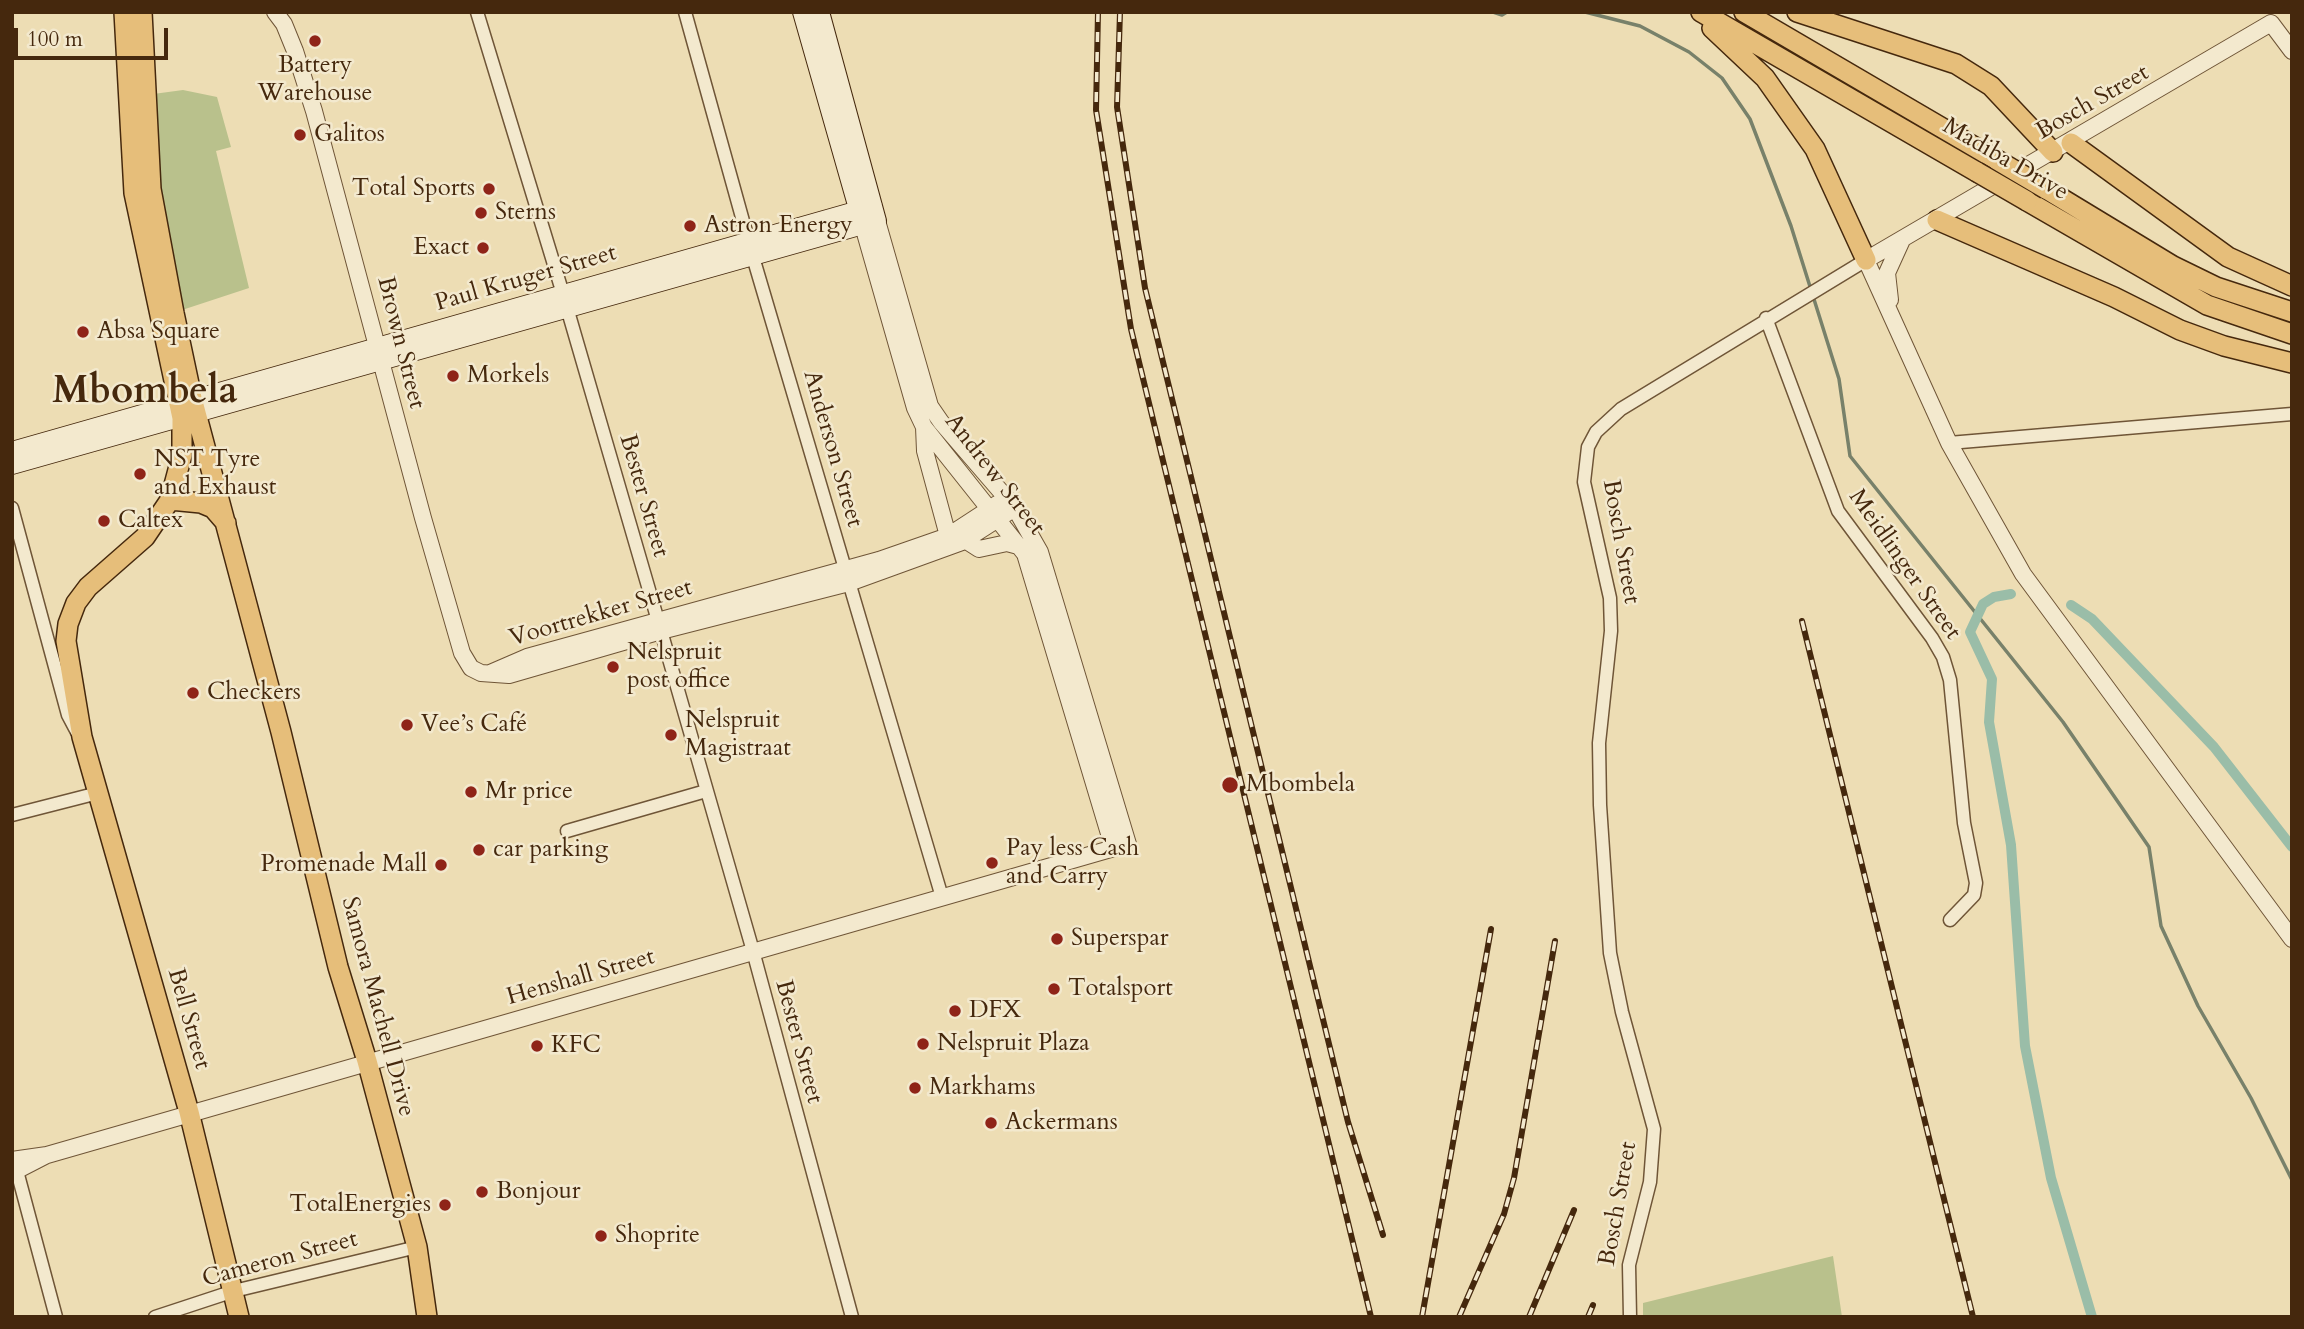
<!DOCTYPE html>
<meta charset="utf-8">
<style>
body{margin:0}
#map{position:relative;width:2304px;height:1329px;overflow:hidden;background:#edddb4;font-family:Cardo,serif}
canvas{display:block}
.frame{position:absolute;inset:0;border:14px solid #45280d;pointer-events:none}
.scale{position:absolute;left:14px;top:28px;width:154px;height:32px;box-sizing:border-box;border:4px solid #45280d;border-top:0;padding-left:9px;font-size:21px;line-height:24px;white-space:nowrap;color:#45280d;-webkit-text-stroke:5px #f3e9ce;paint-order:stroke}
</style>
<div id="map">
<canvas width="2304" height="1329"></canvas>
<div class="frame"></div>
<div class="scale">100 m</div>
</div>
<script>
const ctx = document.querySelector('canvas').getContext('2d');
ctx.lineJoin = 'round';
function fillPath(path, color) {
  ctx.fillStyle = color;
  ctx.fill(path, 'evenodd');
}
function poly(rows) {
  const path = new Path2D();
  for (const r of rows) {
    path.moveTo(r[0], r[1]);
    for (let i = 2; i < r.length; i += 2) path.lineTo(r[i], r[i + 1]);
  }
  return path;
}
function strokePath(path, color, width, dash) {
  ctx.strokeStyle = color;
  ctx.lineWidth = width;
  ctx.lineCap = dash ? 'butt' : 'round';
  ctx.setLineDash(dash || []);
  ctx.stroke(path);
}
function label(font, color, halo, rows, align = 'center') {
  ctx.font = font + ' Cardo,serif';
  ctx.lineWidth = 5;
  ctx.setLineDash([]);
  ctx.textBaseline = 'middle';
  ctx.strokeStyle = halo;
  ctx.fillStyle = color;
  for (const [text, x, y, turn = 0] of rows) {
    ctx.save();
    ctx.translate(x, y);
    ctx.rotate((+turn || 0) * Math.PI / 180);
    ctx.textAlign = isNaN(turn) ? turn : align;
    if (halo) ctx.strokeText(text, 0, 0);
    ctx.fillText(text, 0, 0);
    ctx.restore();
  }
}
const green = poly([
 [183,90,217,97,231,147,216,151,249,288,176,312,146,95],
 [1833,1256,1842,1317,1643,1317,1643,1303]
]);
const stream = poly([
 [1493,12,1502,15,1507,12],
 [1585,12,1640,26,1689,52,1722,78,1750,119,1791,226,1839,379,1850,456,2063,722,2149,847,2161,926,2198,1006,2251,1098,2292,1180]
]);
const canal = poly([
 [2011,594,1994,597,1983,604,1970,632,1992,679,1989,722,2011,845,2025,1046,2051,1178,2092,1317],
 [2071,605,2092,619,2214,747,2292,847]
]);
const minor = poly([
 [477,12,563,294,661,631,753,951,852,1317],
 [685,12,753,257,942,897],
 [1766,318,1838,511,1932,638,1943,657,1950,680,1964,823,1976,883,1974,895,1950,920],
 [1949,443,2292,414],
 [12,508,68,715,77,732],
 [12,815,98,793],
 [567,831,706,791],
 [17,1171,56,1317],
 [155,1317,234,1291,417,1247],
 [1630,1317,1629,1265,1650,1182,1654,1129,1622,1012,1610,953,1600,805,1599,743,1611,631,1610,598,1584,482,1588,447,1596,432,1621,409,1866,260]
]);
const tertiary = poly([
 [275,12,284,24,295,51,314,111,423,518,462,653,471,668,481,673,509,675,661,631,849,583,962,542,1015,508],
 [2292,51,2271,23,1866,260,1949,443,2023,574,2292,939],
 [863,226,915,408,924,427,1025,554,1113,847],
 [1890,300,1887,273,1902,240],
 [924,427,925,451,948,536],
 [965,540,979,549,1007,543,1022,547],
 [490,673,527,657,879,560,948,536,997,504],
 [12,1160,47,1155,1128,844,1040,552,1015,508,941,422,930,406,877,221],
 [12,1173,45,1156]
]);
const secondary = poly([
 [802,12,861,219],
 [12,451,873,206],
 [12,465,877,221,820,12]
]);
const primary = poly([
 [124,12,134,193,182,418,182,455,170,500,145,537,88,587,76,603,68,624,66,641,82,737,189,1112,239,1317],
 [142,12,151,189,174,313,192,398,281,732,338,967,367,1061,417,1247,427,1317],
 [1701,12,1977,172],
 [1744,12,1997,160],
 [1797,12,1956,64,1991,86,2053,152],
 [1712,28,1765,78,1815,149,1866,260],
 [2071,143,2228,257,2292,286],
 [2046,189,2173,266,2216,287,2292,312],
 [2027,201,2207,305,2292,334],
 [1937,220,2114,297,2180,330,2224,346,2292,363],
 [170,500,201,503,213,508,226,523]
]);
const rail = poly([
 [1098,12,1096,110,1131,329,1371,1317],
 [1120,12,1117,107,1145,288,1348,1122,1383,1235],
 [1802,621,1973,1317],
 [1422,1317,1491,929],
 [1459,1317,1504,1214,1514,1178,1555,941],
 [1529,1317,1574,1210],
 [1588,1317,1593,1305]
]);
const primaryBridge = poly([
 [1997,160,2046,189],
 [1977,172,2027,201]
]);
const markers = [
 [315,41,7,"#8f2418"],
 [300,135,7,"#8f2418"],
 [489,189,7,"#8f2418"],
 [481,213,7,"#8f2418"],
 [690,226,7,"#8f2418"],
 [483,248,7,"#8f2418"],
 [83,332,7,"#8f2418"],
 [453,376,7,"#8f2418"],
 [140,474,7,"#8f2418"],
 [104,521,7,"#8f2418"],
 [613,667,7,"#8f2418"],
 [193,693,7,"#8f2418"],
 [407,725,7,"#8f2418"],
 [671,735,7,"#8f2418"],
 [1230,785,9,"#8f2418"],
 [471,792,7,"#8f2418"],
 [479,850,7,"#8f2418"],
 [992,863,7,"#8f2418"],
 [441,865,7,"#8f2418"],
 [1057,939,7,"#8f2418"],
 [1054,989,7,"#8f2418"],
 [955,1011,7,"#8f2418"],
 [923,1044,7,"#8f2418"],
 [537,1046,7,"#8f2418"],
 [915,1088,7,"#8f2418"],
 [991,1123,7,"#8f2418"],
 [482,1192,7,"#8f2418"],
 [445,1205,7,"#8f2418"],
 [601,1236,7,"#8f2418"]
];
const poiNames = [
 ["Battery",315,66,"center"],
 ["Warehouse",315,94,"center"],
 ["Galitos",314,135],
 ["Total Sports",475,189,"right"],
 ["Sterns",495,213],
 ["Astron Energy",704,226],
 ["Exact",469,248,"right"],
 ["Absa Square",97,332],
 ["Morkels",467,376],
 ["NST Tyre",154,460],
 ["and Exhaust",154,488],
 ["Caltex",118,521],
 ["Nelspruit",627,653],
 ["post office",627,681],
 ["Checkers",207,693],
 ["Nelspruit",685,721],
 ["Magistraat",685,749],
 ["Vee’s Café",421,725],
 ["Mbombela",1246,785],
 ["Mr price",485,792],
 ["Pay less Cash",1006,849],
 ["and Carry",1006,877],
 ["car parking",493,850],
 ["Promenade Mall",427,865,"right"],
 ["Superspar",1071,939],
 ["Totalsport",1068,989],
 ["DFX",969,1011],
 ["Nelspruit Plaza",937,1044],
 ["KFC",551,1046],
 ["Markhams",929,1088],
 ["Ackermans",1005,1123],
 ["Bonjour",496,1192],
 ["TotalEnergies",431,1205,"right"],
 ["Shoprite",615,1236]
];
const streetNames = [
 ["Bosch Street",2093,103,-30],
 ["Madiba Drive",2005,160,30],
 ["Paul Kruger Street",526,279,-16],
 ["Brown Street",400,343,76],
 ["Anderson Street",832,449,74],
 ["Andrew Street",994,475,52],
 ["Bester Street",643,496,74],
 ["Bosch Street",1620,542,80],
 ["Meidlinger Street",1904,565,55],
 ["Voortrekker Street",601,614,-16],
 ["Henshall Street",581,978,-16],
 ["Samora Machell Drive",377,1007,75],
 ["Bell Street",188,1019,74],
 ["Bester Street",798,1042,75],
 ["Bosch Street",1619,1204,-80],
 ["Cameron Street",280,1260,-15]
];
const townNames = [
 ["Mbombela",145,393]
];
fillPath(green, '#b9c18c');
strokePath(stream, '#78816a', 3.5);
strokePath(canal, '#9abda8', 10);
strokePath(minor, '#6f5537', 15);
strokePath(tertiary, '#6f5537', 18);
strokePath(secondary, '#45280d', 20);
strokePath(primary, '#45280d', 22);
strokePath(minor, '#f3e9ce', 12);
strokePath(tertiary, '#f3e9ce', 16);
strokePath(secondary, '#f3e9ce', 18);
strokePath(primary, '#e6be7a', 19);
strokePath(rail, '#45280d', 6);
strokePath(rail, '#f3e9ce', 3.5, [10]);
strokePath(primaryBridge, '#45280d', 22, []);
strokePath(primaryBridge, '#e6be7a', 19);
for (const [x, y, r, color] of markers) {
  const dot = new Path2D();
  dot.arc(x, y, r, 0, 2 * Math.PI);
  ctx.fillStyle = color;
  ctx.fill(dot);
  strokePath(dot, '#f3e9ce', 2.5);
}
label('24px', '#45280d', '#f3e9ce', poiNames, 'left');
label('24px', '#45280d', '#f3e9ce', streetNames);
label('bold 38px', '#45280d', '#f3e9ce', townNames);
</script>
